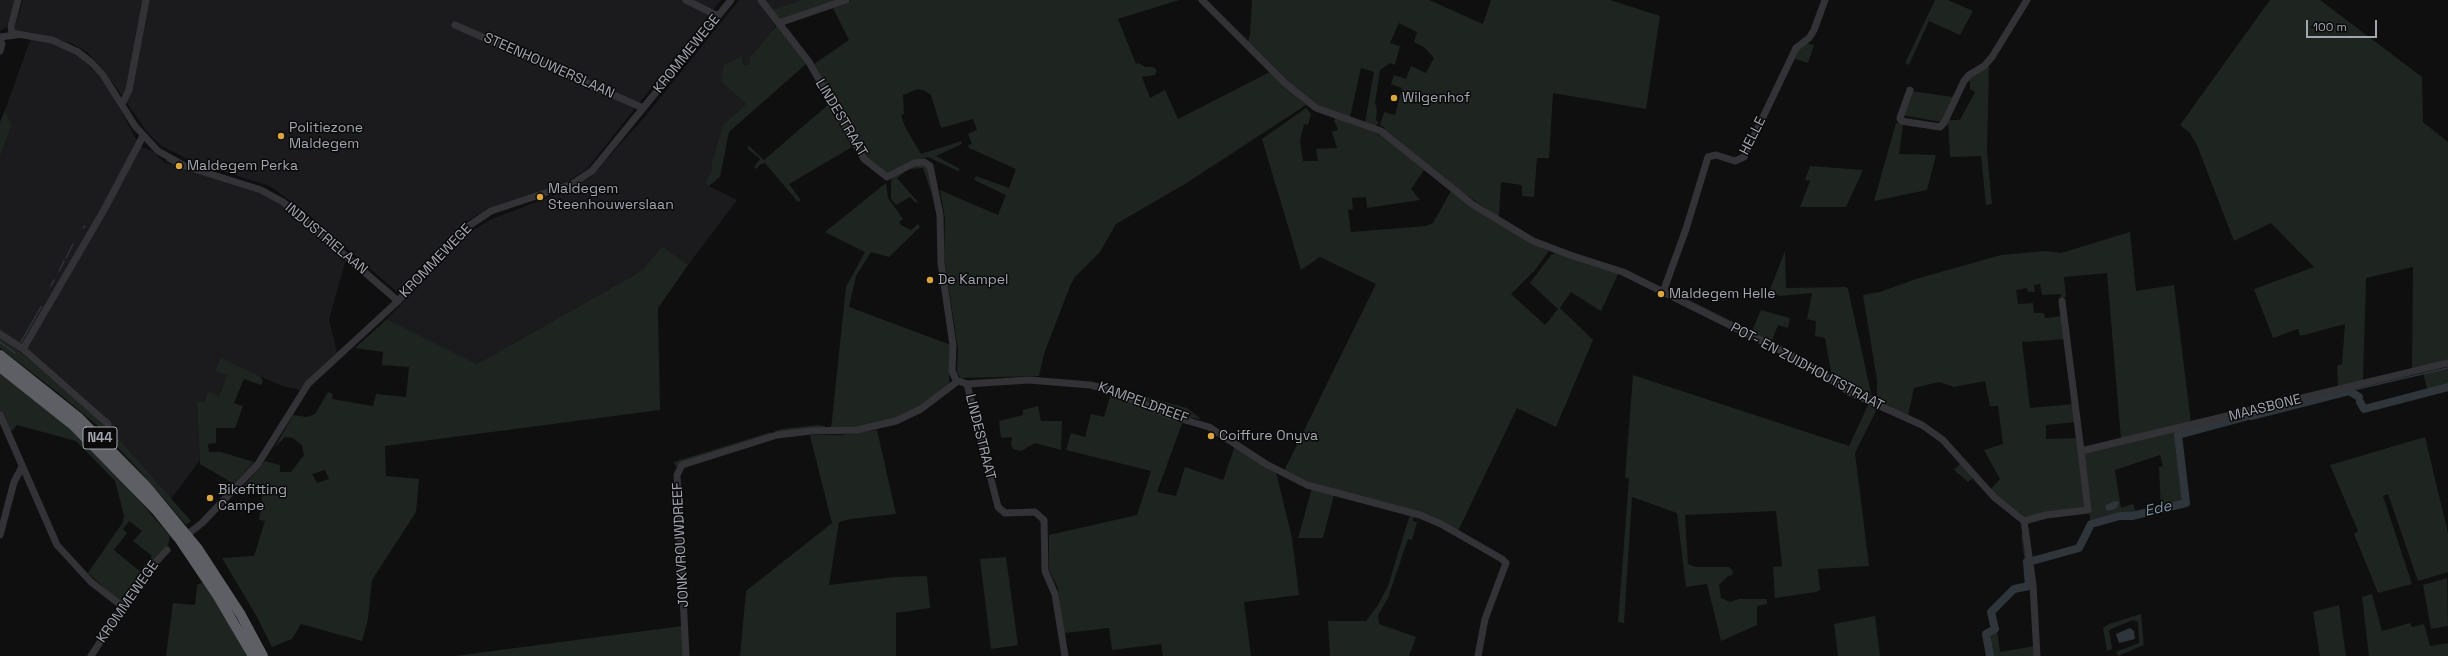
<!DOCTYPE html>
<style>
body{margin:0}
#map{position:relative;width:2448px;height:656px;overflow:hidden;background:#0f0f10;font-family:"Space Grotesk",sans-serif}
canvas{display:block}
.scale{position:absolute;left:2306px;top:20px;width:71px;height:18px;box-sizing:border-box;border:2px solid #a2a6af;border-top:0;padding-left:5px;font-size:12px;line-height:14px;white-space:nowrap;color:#a2a6af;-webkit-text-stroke:3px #0a0a0b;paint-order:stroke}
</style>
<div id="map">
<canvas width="2448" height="656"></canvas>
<div class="scale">100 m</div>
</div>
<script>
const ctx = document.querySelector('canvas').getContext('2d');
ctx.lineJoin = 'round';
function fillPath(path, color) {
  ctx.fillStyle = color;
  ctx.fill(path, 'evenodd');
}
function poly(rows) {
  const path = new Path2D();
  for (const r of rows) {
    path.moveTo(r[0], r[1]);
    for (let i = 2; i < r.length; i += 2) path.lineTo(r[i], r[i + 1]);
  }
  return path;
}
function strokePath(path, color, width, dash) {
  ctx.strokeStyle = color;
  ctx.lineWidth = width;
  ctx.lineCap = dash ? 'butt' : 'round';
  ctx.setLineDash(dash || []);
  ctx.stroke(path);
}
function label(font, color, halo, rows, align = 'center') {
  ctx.font = font + ' "Space Grotesk",sans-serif';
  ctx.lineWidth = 3;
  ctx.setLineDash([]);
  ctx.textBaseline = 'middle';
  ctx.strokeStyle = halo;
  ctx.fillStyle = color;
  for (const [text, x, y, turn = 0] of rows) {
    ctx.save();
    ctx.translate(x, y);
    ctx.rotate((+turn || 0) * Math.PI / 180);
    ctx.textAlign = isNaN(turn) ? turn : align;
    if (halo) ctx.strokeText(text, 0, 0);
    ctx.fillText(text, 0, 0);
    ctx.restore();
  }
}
const built = poly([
 [0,0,16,0,6,27,0,31],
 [23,0,721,0,587,169,568,181,488,209,463,223,397,292,304,211,270,186,196,163,161,146,147,132,104,70,87,52,71,43,30,32,13,31],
 [739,0,839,0,780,19,750,64,743,65,742,57,721,82,746,104,724,123,714,168,705,184,737,200,688,265,662,246,643,269,634,275,477,364,387,319,470,232,492,219,570,189,591,177,648,113],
 [31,38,51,43,80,57,99,76,111,92,136,139,143,148,151,150,164,162,263,194,290,211,345,262,329,320,337,353,300,390,282,386,221,359,227,375,219,396,205,402,197,401,200,460,171,499,109,428,23,354,0,338,0,157,12,125,5,110]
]);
const green = poly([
 [803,0,839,0,780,19,772,10],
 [852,0,1179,0,1118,19,1136,64,1139,63,1145,67,1153,67,1157,70,1155,75,1142,77,1150,98,1165,90,1178,119,1270,72,1306,105,1185,184,1116,224,1100,252,1075,277,1070,286,1044,354,1039,376,961,378,957,373,958,349,944,257,945,219,940,190,998,215,1006,195,974,180,976,176,1009,188,1016,169,969,148,968,145,972,144,968,134,977,130,973,119,941,128,931,95,925,91,918,89,903,95,904,114,901,115,905,127,921,154,961,141,962,144,936,156,960,169,958,171,928,157,908,162,888,175,865,156,814,64,849,40,833,8],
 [1252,0,1429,0,1483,24,1491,0,1610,0,1660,16,1646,109,1553,93,1549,158,1537,158,1534,197,1522,196,1522,185,1501,182,1499,217,1459,190,1384,131,1385,128,1380,125,1384,112,1395,115,1402,88,1391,84,1394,75,1406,79,1411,66,1426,73,1434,58,1424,47,1414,42,1417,32,1399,23,1390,43,1400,46,1395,65,1390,63,1380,70,1375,103,1377,109,1376,120,1379,123,1375,126,1365,122,1374,72,1361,68,1350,117,1321,108,1302,95,1248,42,1250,34],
 [1935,0,1948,0,1973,11,1960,35,1929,21,1909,65,1905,63],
 [2270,0,2320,0,2422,77,2423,122,2448,142,2448,360,2412,369,2413,267,2366,278,2363,381,2338,387,2337,367,2339,364,2342,365,2345,324,2300,336,2298,329,2273,338,2254,289,2314,267,2271,223,2234,241,2197,145,2189,132,2180,125],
 [778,24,806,64,729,132,720,177,709,186,705,184,713,168,711,166,724,123,746,104,721,82,724,65,742,56,743,65,750,64,750,58],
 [1805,43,1814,45,1808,63,1792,58,1797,50],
 [1989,65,1987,151,1992,204,1986,205,1981,156,1950,157,1948,120,1960,120,1975,92,1970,89,1970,82,1967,80],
 [1911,91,1953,97,1941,122,1902,115],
 [829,104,852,147,789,184,801,200,798,202,765,163,761,164,756,169,754,167,760,159,747,148,749,146,764,160],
 [1306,108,1311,114,1308,125,1304,124,1300,141,1303,161,1318,161,1316,149,1337,148,1332,132,1338,130,1334,120,1336,118,1384,136,1424,170,1411,189,1420,200,1367,208,1366,197,1352,198,1353,209,1348,210,1351,232,1426,226,1433,223,1451,191,1491,219,1549,251,1535,270,1511,294,1545,325,1558,309,1530,283,1551,255,1556,253,1619,272,1601,311,1571,292,1560,308,1593,340,1556,427,1517,408,1458,531,1429,515,1314,485,1284,471,1376,284,1320,257,1301,270,1262,139],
 [5,110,12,125,0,157,0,122],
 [1896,123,1903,125,1899,154,1936,155,1927,190,1874,201],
 [917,164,927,166,932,195,923,168,908,169,897,178,918,202,916,203,910,197,896,205,891,199,891,180,896,174],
 [1810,166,1863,170,1846,207,1800,207,1810,181,1805,180],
 [886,183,888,198,903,219,899,222,901,225,911,230,918,224,920,227,889,257,871,252,856,276,849,307,951,345,949,386,910,414,868,426,831,429,846,287,865,252,825,232],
 [2130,232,2136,291,2174,285,2191,423,2121,439,2107,273,2064,277,2066,297,2061,298,2061,294,2042,295,2040,284,2034,285,2035,292,2028,292,2027,288,2016,290,2018,304,2033,303,2034,313,2044,313,2045,318,2064,316,2067,339,2022,342,2030,408,2075,404,2076,422,2046,425,2046,439,2078,438,2088,507,2025,517,1990,490,2000,479,1984,450,2003,444,1998,406,1990,406,1985,381,1954,387,1939,382,1914,388,1908,416,1877,404,1877,380,1863,295,1880,292,1916,279,2001,255,2046,251,2061,253],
 [662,246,688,265,658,308,660,410,385,446,386,476,419,479,416,512,372,580,368,619,362,641,301,624,292,639,272,647,257,617,222,558,254,556,265,521,259,520,264,485,245,489,237,496,236,495,265,461,280,465,280,472,291,472,304,455,302,445,293,438,285,437,275,447,293,415,307,417,315,414,328,392,333,394,332,399,373,406,376,394,406,397,409,367,382,365,383,352,355,348,387,319,477,364,634,275,643,269],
 [325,470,329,479,317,483,312,474],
 [1785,251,1786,288,1846,287,1848,289,1873,402,1832,378,1825,338,1815,336,1816,321,1807,319,1812,293,1780,296,1769,292],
 [1667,289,1752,331,1761,310,1790,318,1788,328,1778,325,1771,343,1664,295],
 [0,338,23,354,109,428,191,521,186,525,146,478,99,427,57,392,0,348],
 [221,358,260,376,263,381,261,385,244,379,234,403,243,406,235,428,216,428,216,443,208,444,209,452,221,452,254,462,234,484,200,464,197,401,205,402,208,392,219,396,227,375,215,371],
 [2448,367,2448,387,2428,392,2423,373],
 [0,372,74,430,113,470,170,536,168,545,145,570,142,568,152,556,133,541,142,531,129,521,123,529,127,533,114,550,142,573,123,601,119,601,88,573,123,522,124,515,115,481,76,441,17,425,9,434,0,410],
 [1633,375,1849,446,1868,405,1877,409,1855,453,1869,566,1818,569,1820,590,1816,592,1775,598,1773,567,1782,566,1776,511,1685,515,1688,564,1696,567,1729,567,1733,571,1732,575,1728,576,1719,585,1721,598,1730,602,1739,599,1767,599,1767,604,1757,606,1757,625,1721,641,1707,584,1686,587,1677,513,1632,497,1624,623,1618,622,1629,478,1625,478],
 [1129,392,1187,408,1201,419,1183,417,1166,411,1128,394],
 [1111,393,1183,421,1157,492,1176,496,1185,467,1223,480,1235,446,1276,472,1292,538,1299,595,1244,602,1251,656,1163,656,1161,644,1112,650,1109,628,1064,633,1058,588,1049,570,1049,535,1137,515,1151,471,1066,450,1071,433,1085,437,1091,414,1104,417],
 [1038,406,1041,421,1062,421,1061,450,1035,443,1021,451,1013,449,1011,445,1012,437,1001,438,999,421,1023,415,1023,410],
 [817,425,825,426,825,428,775,434,775,431,782,429],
 [877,430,896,514,850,519,839,522,829,585,895,577,927,576,930,608,896,613,896,656,740,656,746,591,832,523,810,435,840,435],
 [2180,430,2189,504,2161,510,2159,467,2163,466,2160,455,2115,470,2121,508,2133,504,2137,516,2124,517,2092,526,2085,544,2079,550,2033,561,2032,557,2074,548,2083,537,2090,521,2084,451],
 [771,432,772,435,676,467,674,462],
 [2425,437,2448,533,2448,572,2418,581,2388,494,2383,496,2412,584,2378,593,2354,534,2358,531,2330,465],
 [1960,464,1973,478,1968,482,1954,470],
 [1312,488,1334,495,1323,538,1298,538],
 [1410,514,1414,515,1413,521,1417,522,1412,540,1408,539,1388,598,1378,615,1379,624,1416,637,1409,656,1330,656,1328,621,1366,621,1378,605,1388,586],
 [2024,534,2032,588,2017,589,1995,614,2000,652,2035,646,2036,656,1985,656,1989,653,1985,632,1993,627,1990,611,2015,587,2028,584,2021,535],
 [1006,557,1018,645,991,649,980,559],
 [2447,578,2448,626,2431,629,2423,585],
 [203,582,241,644,247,656,166,656,173,603,195,605,197,585],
 [2372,594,2382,631,2410,623,2412,627,2424,624,2430,646,2448,643,2448,656,2369,656,2362,597],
 [2339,605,2346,656,2320,656,2313,612],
 [2141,614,2144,645,2118,656,2116,652,2139,643,2138,622,2133,620,2109,630,2112,649,2107,651,2103,628,2109,624],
 [1875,616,1880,656,1838,656,1834,624],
 [682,626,685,656,455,656]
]);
const water = poly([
 [2115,501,2119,502,2117,508,2108,511,2106,509,2106,505],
 [2130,628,2134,631,2135,639,2119,643,2116,634]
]);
const stream = poly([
 [167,160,176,165],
 [83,228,85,226],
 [66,258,73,244],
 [59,271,64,261],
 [51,286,54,280],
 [0,342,15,353],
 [21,342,41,307],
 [2349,391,2448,368]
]);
const river = poly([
 [2360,402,2364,409,2448,387],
 [2251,416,2349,391,2359,397],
 [2032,561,2079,548,2091,524,2120,516,2132,516,2186,503,2178,435,2245,417],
 [1990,656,1986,634,1995,629,1991,612,2014,589,2029,586,2027,562]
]);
const minor = poly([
 [18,0,11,26,12,33,52,40,78,52,92,63,103,75,135,126,158,151,185,166,261,190,283,202,398,301],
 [686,0,718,16],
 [761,0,809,62,864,159,887,177,914,163,924,162,930,166,940,215,941,263,953,345,952,371,956,380,967,384,1029,380,1090,385,1107,389,1171,416,1209,427,1266,464,1307,485,1420,515,1441,524,1502,559,1506,563,1485,619,1478,656],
 [1202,0,1285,83,1316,108,1381,131,1472,204,1533,241,1570,255,1623,272,1802,361,1851,393,1922,425,1943,440,1994,497,2024,521],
 [779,23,846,0],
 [455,25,643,108],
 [0,37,16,35],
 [0,39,2,44,0,51],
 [1910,90,1900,118,1901,121,1940,127,1944,123,1964,81,1969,75,1984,66,1992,57,2027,0],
 [122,104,129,90,146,0],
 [1663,292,1686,229,1708,157,1716,155,1735,161,1744,157,1796,48,1809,38,1814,30,1825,0],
 [2062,301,2081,451],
 [0,334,23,349,108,424],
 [23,349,104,210,143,136],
 [967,384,998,507,1005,513,1035,512,1044,520,1045,571,1055,594,1065,656],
 [0,415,57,545,91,582,122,606],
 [2024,521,2046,515,2088,510,2081,451,2448,363],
 [2024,521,2033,585,2037,656],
 [0,535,14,482,22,467],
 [183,538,202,523,258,464,308,384,398,301,467,227,491,211,572,184,592,171,731,0],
 [91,656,143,576,167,550],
 [686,656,677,475,682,465,777,435,811,431,857,430,896,421,921,409,958,381]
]);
const highway = poly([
 [0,355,79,418,146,486,198,549,241,615,263,656],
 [0,367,73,425,156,510,180,540,217,595,253,656]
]);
const markers = [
 [1394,98,4,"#daa63d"],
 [281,136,4,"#daa63d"],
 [179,166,4,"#daa63d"],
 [540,197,4,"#daa63d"],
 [930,280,4,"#daa63d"],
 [1661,294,4,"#daa63d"],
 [1211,436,4,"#daa63d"],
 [210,498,4,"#daa63d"]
];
const shields = [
 [100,438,34]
];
const shieldNames = [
 ["N44",100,438]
];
const streetNames = [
 ["KROMMEWEGE",687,54,-51],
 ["STEENHOUWERSLAAN",549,66,24],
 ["LINDESTRAAT",841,118,59],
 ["HELLE",1753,136,-63],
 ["INDUSTRIELAAN",326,239,40],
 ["KROMMEWEGE",436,261,-46],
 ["POT- EN ZUIDHOUTSTRAAT",1807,367,28],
 ["KAMPELDREEF",1143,403,20],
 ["MAASBONE",2265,408,-14],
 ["LINDESTRAAT",980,437,76],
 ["JONKVROUWDREEF",681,545,-93],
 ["KROMMEWEGE",128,602,-55]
];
const poiNames = [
 ["Wilgenhof",1402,98],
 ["Politiezone",289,128],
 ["Maldegem",289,144],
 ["Maldegem Perka",187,166],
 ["Maldegem",548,189],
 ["Steenhouwerslaan",548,205],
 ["De Kampel",938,280],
 ["Maldegem Helle",1669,294],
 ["Coiffure Onyva",1219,436],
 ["Bikefitting",218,490],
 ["Campe",218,506]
];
const waterNames = [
 ["Ede",2158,509,-13]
];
fillPath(built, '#1b1b1d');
fillPath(green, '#1e241f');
fillPath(water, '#2e353b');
strokePath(stream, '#2e353b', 1.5);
strokePath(river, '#2e353b', 8);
strokePath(minor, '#333337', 7);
strokePath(highway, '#5d5f65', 10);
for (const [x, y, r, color] of markers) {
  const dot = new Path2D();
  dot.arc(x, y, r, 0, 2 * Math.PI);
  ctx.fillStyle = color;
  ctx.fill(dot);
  strokePath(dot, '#0a0a0b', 1.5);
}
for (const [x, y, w] of shields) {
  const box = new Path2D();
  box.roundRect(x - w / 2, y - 11, w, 22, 3);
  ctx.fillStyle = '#0a0a0b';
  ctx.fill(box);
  strokePath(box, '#a2a6af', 1);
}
label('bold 13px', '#a2a6af', null, shieldNames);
label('14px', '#a2a6af', '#0a0a0b', streetNames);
label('14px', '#a2a6af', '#0a0a0b', poiNames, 'left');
label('italic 15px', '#7c93a7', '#0a0a0b', waterNames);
</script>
